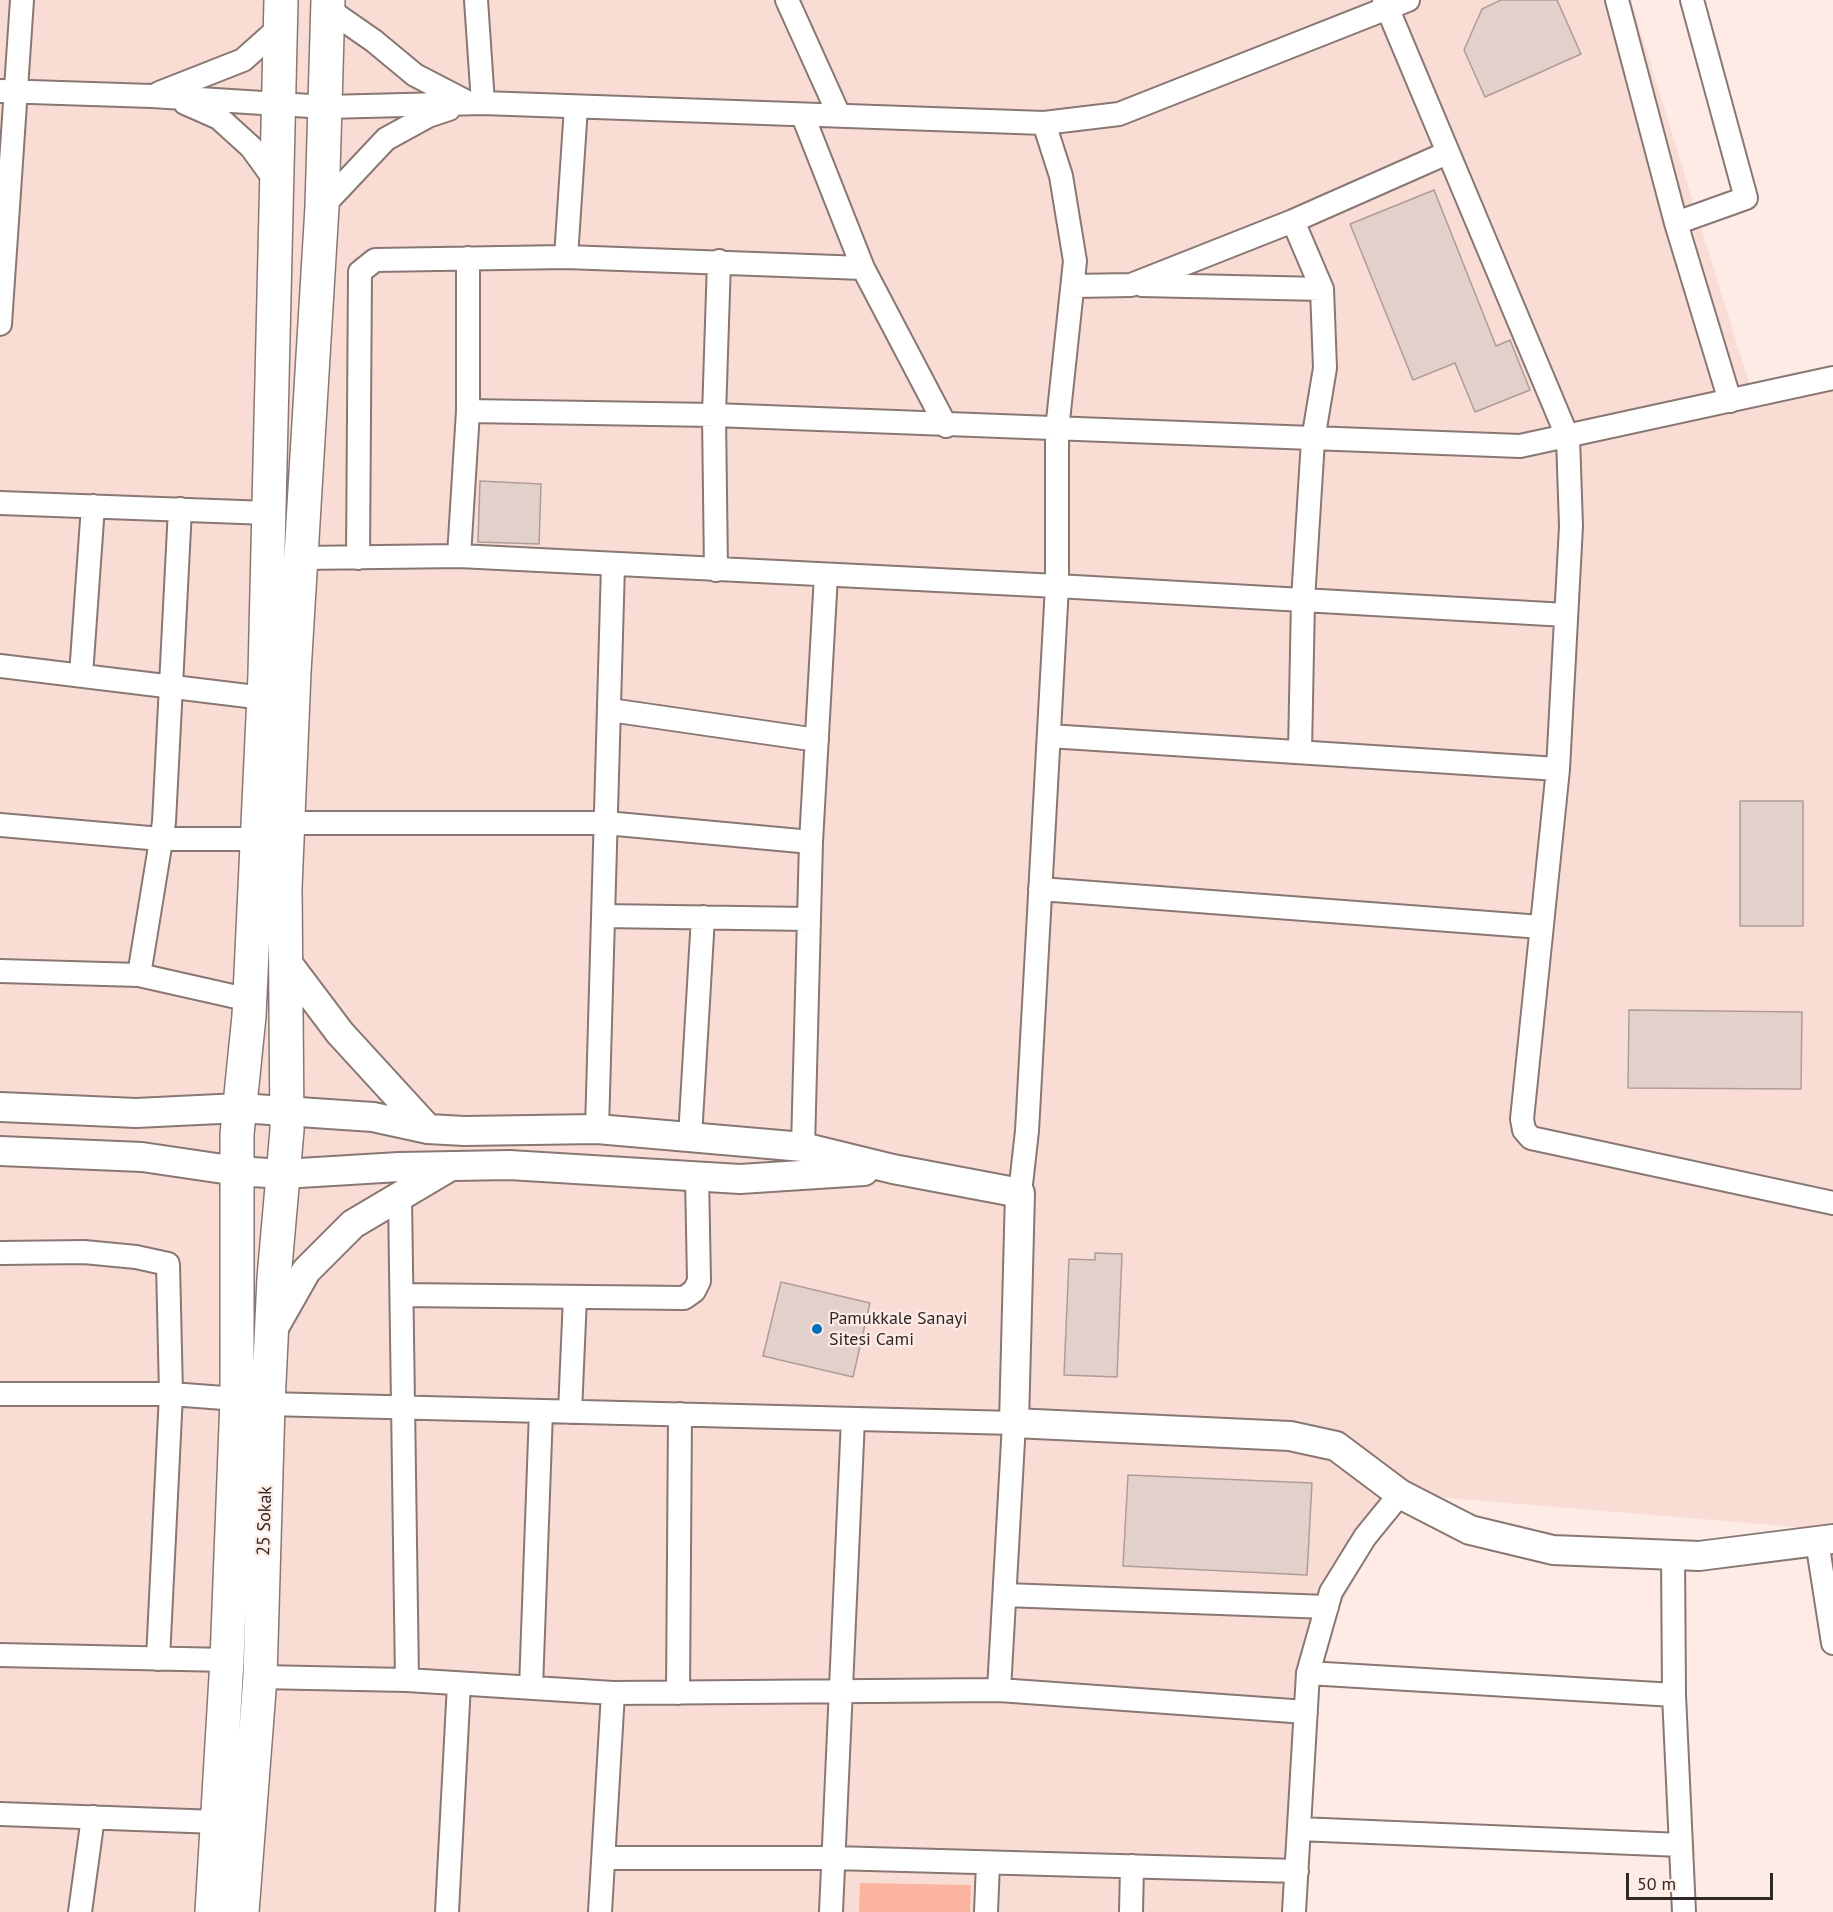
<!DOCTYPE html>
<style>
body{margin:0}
#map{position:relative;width:1833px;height:1912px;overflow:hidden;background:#feebe5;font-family:"PT Sans",sans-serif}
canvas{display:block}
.scale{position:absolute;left:1626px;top:1873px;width:147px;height:27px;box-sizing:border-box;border:3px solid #2e2725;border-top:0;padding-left:8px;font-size:18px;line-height:21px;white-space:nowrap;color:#2e2725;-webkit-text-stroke:4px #feebe5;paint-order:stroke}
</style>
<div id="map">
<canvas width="1833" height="1912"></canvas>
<div class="scale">50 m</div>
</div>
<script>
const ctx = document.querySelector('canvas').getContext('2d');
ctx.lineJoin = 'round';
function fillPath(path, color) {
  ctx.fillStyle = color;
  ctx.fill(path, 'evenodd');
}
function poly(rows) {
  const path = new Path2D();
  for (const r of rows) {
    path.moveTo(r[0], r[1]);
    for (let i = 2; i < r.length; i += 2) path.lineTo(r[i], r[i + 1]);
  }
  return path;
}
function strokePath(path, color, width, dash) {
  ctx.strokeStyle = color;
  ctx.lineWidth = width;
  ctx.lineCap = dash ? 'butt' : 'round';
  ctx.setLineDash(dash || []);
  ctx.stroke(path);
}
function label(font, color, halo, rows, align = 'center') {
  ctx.font = font + ' "PT Sans",sans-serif';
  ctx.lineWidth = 4.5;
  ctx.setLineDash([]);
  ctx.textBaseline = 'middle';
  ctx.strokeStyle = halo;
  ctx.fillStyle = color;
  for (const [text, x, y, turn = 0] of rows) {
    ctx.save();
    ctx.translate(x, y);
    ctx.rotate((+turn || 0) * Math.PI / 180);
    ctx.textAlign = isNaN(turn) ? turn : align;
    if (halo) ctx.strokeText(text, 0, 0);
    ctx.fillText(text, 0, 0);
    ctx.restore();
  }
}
const built = poly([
 [0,0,1631,0,1753,396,1833,378,1833,1530,1400,1494,1313,1658,1294,1912,0,1912]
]);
const green = poly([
 [860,1883,971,1885,970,1912,859,1912]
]);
const building = poly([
 [1501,0,1557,0,1581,54,1485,97,1464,50,1482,9,1501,0],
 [1434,190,1496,346,1510,340,1530,390,1475,412,1455,363,1413,380,1350,224,1434,190],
 [480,481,541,484,539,544,478,542,480,481],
 [1740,801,1803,801,1803,926,1740,926,1740,801],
 [1629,1010,1802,1012,1801,1089,1628,1088,1629,1010],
 [1095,1253,1122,1254,1117,1377,1064,1375,1069,1259,1095,1260,1095,1253],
 [781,1282,870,1303,853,1377,763,1356,781,1282],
 [1128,1475,1312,1483,1307,1575,1123,1566,1128,1475]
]);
const minor = poly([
 [476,0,483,103],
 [787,0,839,115],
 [1384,0,1568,438,1571,526,1558,769,1522,1119,1524,1130,1531,1138,1833,1203],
 [1617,0,1676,223],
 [1692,0,1746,198,1676,223,1730,401],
 [328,9,374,41,415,75,467,102],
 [0,91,152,96,326,107,483,103,1044,123,1119,114,1408,0],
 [159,93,243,60,280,27],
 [185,103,219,118,251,147,277,183],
 [803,116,863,268,946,426],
 [322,207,386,139,428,116,449,109],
 [1293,221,1322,289,1325,368,1313,440,1303,600,1300,752],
 [566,257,576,107],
 [1142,285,1322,289],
 [1073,286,1131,285,1293,221,1447,153],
 [0,324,22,0],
 [468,411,714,415,1520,446,1833,378],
 [0,503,268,513],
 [459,556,468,411,468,258],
 [301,558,459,556,1057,586,1566,615],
 [358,558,360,272,375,260,566,257,863,268],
 [716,570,714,415,719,261],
 [0,666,264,698],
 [81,675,93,506],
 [610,710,817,740],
 [1049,736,1558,769],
 [288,823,606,823,811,842],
 [0,825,161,839,256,839],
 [1040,889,1541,927],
 [603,916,809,919],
 [0,971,139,975,250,1000],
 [139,975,164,822,180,509],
 [597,1129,613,565],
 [690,1137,703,917],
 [803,1147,811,842,826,575],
 [1020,1193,1027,1131,1057,586,1057,430,1075,261,1061,176,1044,123],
 [400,1197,407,1680],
 [0,1253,84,1252,136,1257,168,1264,171,1394,158,1659],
 [402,1295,684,1298,694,1291,699,1281,697,1176],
 [0,1394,171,1394,237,1399],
 [268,1404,1014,1423,999,1690],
 [570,1412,575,1297],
 [1817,1541,1833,1643],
 [1673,1555,1674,1695,1684,1912],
 [1005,1595,1327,1607],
 [0,1655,227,1660],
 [1308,1673,1674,1695],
 [260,1677,407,1680,613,1693,999,1690,1306,1712],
 [531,1688,541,1411],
 [678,1693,680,1414],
 [0,1814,217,1822],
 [1299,1829,1681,1845],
 [604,1858,833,1858,1297,1871],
 [80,1912,93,1817],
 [447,1912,459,1684],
 [600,1912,613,1693],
 [831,1912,853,1419],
 [986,1912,988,1863],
 [1131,1912,1132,1866],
 [1294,1912,1308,1673,1331,1592,1365,1537,1400,1494]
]);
const tertiary = poly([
 [285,960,340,1033,428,1129],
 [0,1107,136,1113,240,1108,373,1117,428,1129,464,1131,597,1129,803,1147,893,1169,1020,1193,1014,1423,1290,1436,1336,1446,1400,1494,1470,1530,1553,1550,1699,1556,1833,1539],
 [0,1151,142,1157,237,1171,283,1174,399,1167,509,1165,740,1179,864,1171],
 [272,1331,306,1271,353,1224,451,1166]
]);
const secondary = poly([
 [212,1912,227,1660,237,1399,237,1134,249,1016,265,675,281,0],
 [242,1912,260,1677,268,1404,274,1278,287,1130,285,888,294,672,322,207,328,0]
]);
const markers = [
 [817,1329,6,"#036fbb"]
];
const poiNames = [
 ["Pamukkale Sanayi",829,1319],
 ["Sitesi Cami",829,1340]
];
const streetNames = [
 ["25 Sokak",265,1521,-88]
];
fillPath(built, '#f9ddd5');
fillPath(green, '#fbb49f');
fillPath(building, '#e3d0cb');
strokePath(building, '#ae9c97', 1.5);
strokePath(minor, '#887772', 26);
strokePath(tertiary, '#887772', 32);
strokePath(secondary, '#887772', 36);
strokePath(minor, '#fff', 22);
strokePath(tertiary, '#fff', 28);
strokePath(secondary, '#fff', 33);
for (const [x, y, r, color] of markers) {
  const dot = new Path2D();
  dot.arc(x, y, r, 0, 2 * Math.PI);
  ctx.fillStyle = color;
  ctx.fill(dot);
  strokePath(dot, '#feebe5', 2);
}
label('18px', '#2e2725', '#feebe5', poiNames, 'left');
label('18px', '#2e2725', '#feebe5', streetNames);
</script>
